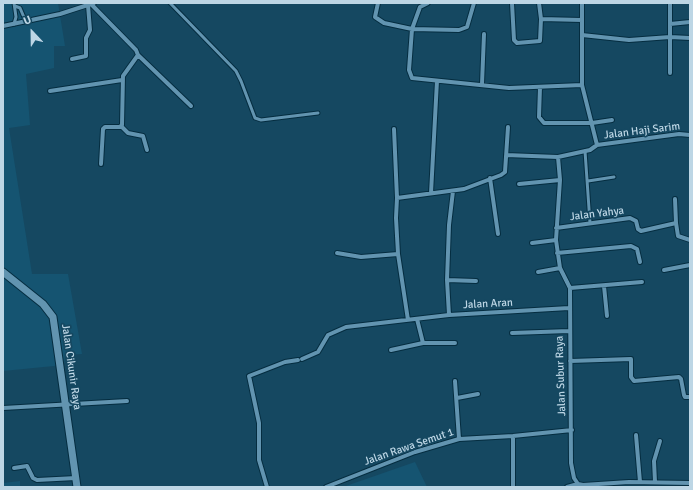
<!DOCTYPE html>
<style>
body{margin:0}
#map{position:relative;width:693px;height:490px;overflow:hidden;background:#154861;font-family:Signika,sans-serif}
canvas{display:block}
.frame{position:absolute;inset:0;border:4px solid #bdd6e5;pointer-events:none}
.north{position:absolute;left:12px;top:12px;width:40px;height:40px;-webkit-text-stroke:3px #154861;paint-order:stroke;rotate:338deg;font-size:11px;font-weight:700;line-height:16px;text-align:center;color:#bdd6e5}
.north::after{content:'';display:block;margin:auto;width:14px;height:18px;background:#bdd6e5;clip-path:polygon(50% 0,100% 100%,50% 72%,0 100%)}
</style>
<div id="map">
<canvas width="693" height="490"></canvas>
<div class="frame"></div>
<div class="north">U</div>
</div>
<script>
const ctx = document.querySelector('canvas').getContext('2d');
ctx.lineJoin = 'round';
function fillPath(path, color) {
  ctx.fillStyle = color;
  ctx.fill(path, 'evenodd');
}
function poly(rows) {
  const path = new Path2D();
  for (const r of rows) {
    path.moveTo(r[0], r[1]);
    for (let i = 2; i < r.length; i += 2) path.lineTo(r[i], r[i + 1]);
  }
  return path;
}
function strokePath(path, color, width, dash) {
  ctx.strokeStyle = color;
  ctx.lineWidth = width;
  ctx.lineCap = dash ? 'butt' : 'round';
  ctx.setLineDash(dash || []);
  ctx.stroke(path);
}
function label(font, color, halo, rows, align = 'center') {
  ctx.font = font + ' Signika,sans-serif';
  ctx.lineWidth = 3.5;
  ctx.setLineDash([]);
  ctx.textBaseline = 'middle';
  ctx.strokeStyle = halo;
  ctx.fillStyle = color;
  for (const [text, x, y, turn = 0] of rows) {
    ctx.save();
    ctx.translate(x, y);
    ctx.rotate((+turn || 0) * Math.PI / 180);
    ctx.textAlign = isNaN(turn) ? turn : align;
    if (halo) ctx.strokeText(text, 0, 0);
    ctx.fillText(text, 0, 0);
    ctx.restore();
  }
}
const built = poly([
 [3,3,58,3,65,46,54,46,54,68,26,74,30,125,9,128,32,274,68,274,82,354,65,355,64,365,3,371],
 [415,462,427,487,343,487],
 [20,481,20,487,3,487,3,483]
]);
const service = poly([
 [14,3,16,17,14,24],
 [170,3,236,71,241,81,255,118,261,120,318,113],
 [15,6,20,8,26,22],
 [585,151,590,223],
 [588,181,614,177]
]);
const minor = poly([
 [378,3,375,17,384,23,412,29,459,30,467,27,474,3],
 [428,3,420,7,412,29,409,70,412,78,509,88,582,85,582,3],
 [512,3,514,40,517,43,540,41,541,19,539,3],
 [91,4,136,50,138,55,191,106],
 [541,19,582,20],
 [670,24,690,22],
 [3,26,60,14,94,3],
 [582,35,629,40,670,37,690,38],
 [72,59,86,56,86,38,90,30,88,5],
 [670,73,670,3],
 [482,84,484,34],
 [582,85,597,145],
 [540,87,539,117,544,123,592,123,612,120],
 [50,91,122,80],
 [121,126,128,133,143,136,147,150],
 [394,129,397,198],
 [506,155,558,157,590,150,597,145,679,134,690,135],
 [558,157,560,180,556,240,560,268,570,288,571,463,574,478,578,484,583,485,629,482,690,483],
 [101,164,103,129,105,127,120,127,122,125,123,76,138,55],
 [490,178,498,234],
 [519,184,560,180],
 [431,193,437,81],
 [675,199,676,223],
 [556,228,630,218,636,221,638,229,641,231,676,223,678,236,690,240],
 [532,243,556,240],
 [337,253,361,257,398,254],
 [557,253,631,246,637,249,640,262],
 [664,270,690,265],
 [538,272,560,268],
 [447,280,476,281],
 [604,286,607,316],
 [570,288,642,282],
 [449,315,447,280,449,225,453,191],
 [408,320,398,254,396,218,397,198,464,189,501,175,505,172,508,127],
 [512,333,569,331],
 [423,343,455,343],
 [391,350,423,343,417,319],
 [302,359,318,352,328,335,346,327,449,315,569,308],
 [570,361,631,359,631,377,634,381,679,377,681,379,684,395,685,397,690,397],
 [455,381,459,439],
 [457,398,478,394],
 [3,408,127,401],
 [636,435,640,482],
 [513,436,513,487],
 [14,468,27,466,33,478,37,480,76,478],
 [655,482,654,461,660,441],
 [267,487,259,460,259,423,249,376,285,362,298,360],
 [326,487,415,452,459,439,513,436,572,430],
 [567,487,578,484]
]);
const tertiary = poly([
 [3,272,43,304,53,317,77,487]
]);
const streetNames = [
 ["Jalan Haji Sarim",642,131,-7],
 ["Jalan Yahya",597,214,-7],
 ["Jalan Aran",488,304,-3],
 ["Jalan Cikunir Raya",71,367,82],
 ["Jalan Subur Raya",561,376,-92],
 ["Jalan Rawa Semut 1",409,447,-19]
];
fillPath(built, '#155471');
strokePath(service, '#052d40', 5);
strokePath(minor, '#052d40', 6);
strokePath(tertiary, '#052d40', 9);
strokePath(service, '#6294b0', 3);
strokePath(minor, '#6294b0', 4);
strokePath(tertiary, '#6294b0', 7);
label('11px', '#bdd6e5', '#154861', streetNames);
</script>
